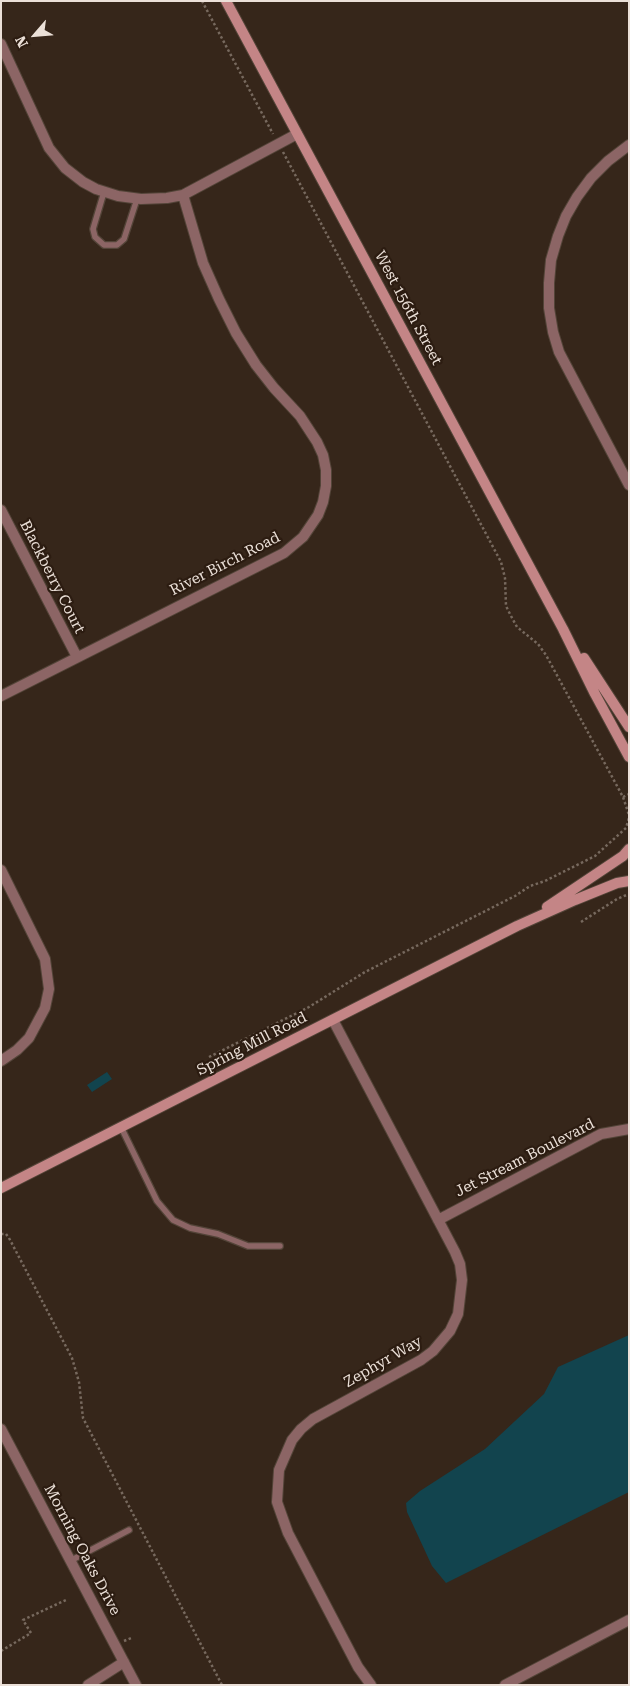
<!DOCTYPE html>
<style>
body{margin:0}
#map{position:relative;width:630px;height:1686px;overflow:hidden;background:#36261a;font-family:"Roboto Serif",serif}
canvas{display:block}
.frame{position:absolute;inset:0;border:2px solid #ebe0d8;pointer-events:none}
.north{position:absolute;left:10px;top:10px;width:50px;height:50px;-webkit-text-stroke:4px #2c1c11;paint-order:stroke;rotate:243deg;font-size:14px;font-weight:700;line-height:20px;text-align:center;color:#ebe0d8}
.north::after{content:'';display:block;margin:auto;width:18px;height:22px;background:#ebe0d8;clip-path:polygon(50% 0,100% 100%,50% 72%,0 100%)}
</style>
<div id="map">
<canvas width="630" height="1686"></canvas>
<div class="frame"></div>
<div class="north">N</div>
</div>
<script>
const ctx = document.querySelector('canvas').getContext('2d');
ctx.lineJoin = 'round';
function fillPath(path, color) {
  ctx.fillStyle = color;
  ctx.fill(path, 'evenodd');
}
function poly(rows) {
  const path = new Path2D();
  for (const r of rows) {
    path.moveTo(r[0], r[1]);
    for (let i = 2; i < r.length; i += 2) path.lineTo(r[i], r[i + 1]);
  }
  return path;
}
function strokePath(path, color, width, dash) {
  ctx.strokeStyle = color;
  ctx.lineWidth = width;
  ctx.lineCap = dash ? 'butt' : 'round';
  ctx.setLineDash(dash || []);
  ctx.stroke(path);
}
function label(font, color, halo, rows, align = 'center') {
  ctx.font = font + ' "Roboto Serif",serif';
  ctx.lineWidth = 4.5;
  ctx.setLineDash([]);
  ctx.textBaseline = 'middle';
  ctx.strokeStyle = halo;
  ctx.fillStyle = color;
  for (const [text, x, y, turn = 0] of rows) {
    ctx.save();
    ctx.translate(x, y);
    ctx.rotate((+turn || 0) * Math.PI / 180);
    ctx.textAlign = isNaN(turn) ? turn : align;
    if (halo) ctx.strokeText(text, 0, 0);
    ctx.fillText(text, 0, 0);
    ctx.restore();
  }
}
const water = poly([
 [107,1072,112,1079,92,1092,87,1085],
 [629,1335,629,1492,446,1583,432,1566,407,1512,406,1503,420,1491,485,1449,544,1394,558,1367]
]);
const path = poly([
 [202,1,273,134],
 [283,152,501,562,505,578,506,606,511,616,517,627,538,644,546,655,623,797,629,815],
 [623,797,629,794],
 [581,922,617,899,629,894],
 [209,1057,309,1007,365,972,515,896,530,886,545,881,595,856,626,828,629,818],
 [1,1234,6,1234,9,1238,72,1358,79,1382,83,1418,222,1685],
 [47,1495,54,1491],
 [124,1641,131,1638],
 [1,1651,31,1633,23,1620,68,1599]
]);
const lane = poly([
 [104,192,93,229,95,237,104,245,117,245,124,239,137,199],
 [121,1127,157,1201,173,1220,190,1228,218,1234,248,1246,280,1246],
 [70,1561,129,1530]
]);
const street = poly([
 [1,44,49,148,65,168,83,182,96,189,118,196,141,199,167,198,183,195,297,134],
 [629,145,608,161,591,178,577,197,566,216,558,236,551,260,549,283,549,308,553,332,559,352,629,485],
 [1,510,77,657],
 [1,696,284,553,303,537,318,515,323,502,326,486,326,470,323,455,317,442,300,416,274,388,256,365,236,333,219,299,203,263,183,195],
 [1,870,45,959,49,989,45,1008,29,1038,17,1050,1,1061],
 [333,1020,455,1252,460,1264,462,1280,458,1314,450,1331,433,1351,421,1360,313,1419,301,1429,292,1440,279,1470,277,1502,288,1533,358,1667,371,1685],
 [438,1220,601,1134,629,1129],
 [1,1429,136,1685],
 [88,1685,124,1662],
 [505,1685,629,1620]
]);
const secondary = poly([
 [226,1,563,629,595,694,629,757],
 [584,658,629,727],
 [547,907,623,856,629,849],
 [1,1188,517,926,575,900,617,883,629,881]
]);
const streetNames = [
 ["West 156th Street",408,308,62],
 ["River Birch Road",225,564,-27],
 ["Blackberry Court",52,577,63],
 ["Spring Mill Road",252,1044,-27],
 ["Jet Stream Boulevard",525,1158,-27],
 ["Zephyr Way",383,1362,-30],
 ["Morning Oaks Drive",82,1550,62]
];
fillPath(water, '#12444e');
strokePath(lane, '#534438', 8);
strokePath(street, '#534438', 12);
strokePath(secondary, '#534438', 12);
strokePath(path, '#77695e', 2.5, [2.5, 2.5]);
strokePath(lane, '#8c6565', 5.5);
strokePath(street, '#8c6565', 10);
strokePath(secondary, '#c48586', 10);
label('15px', '#ebe0d8', '#2c1c11', streetNames);
</script>
